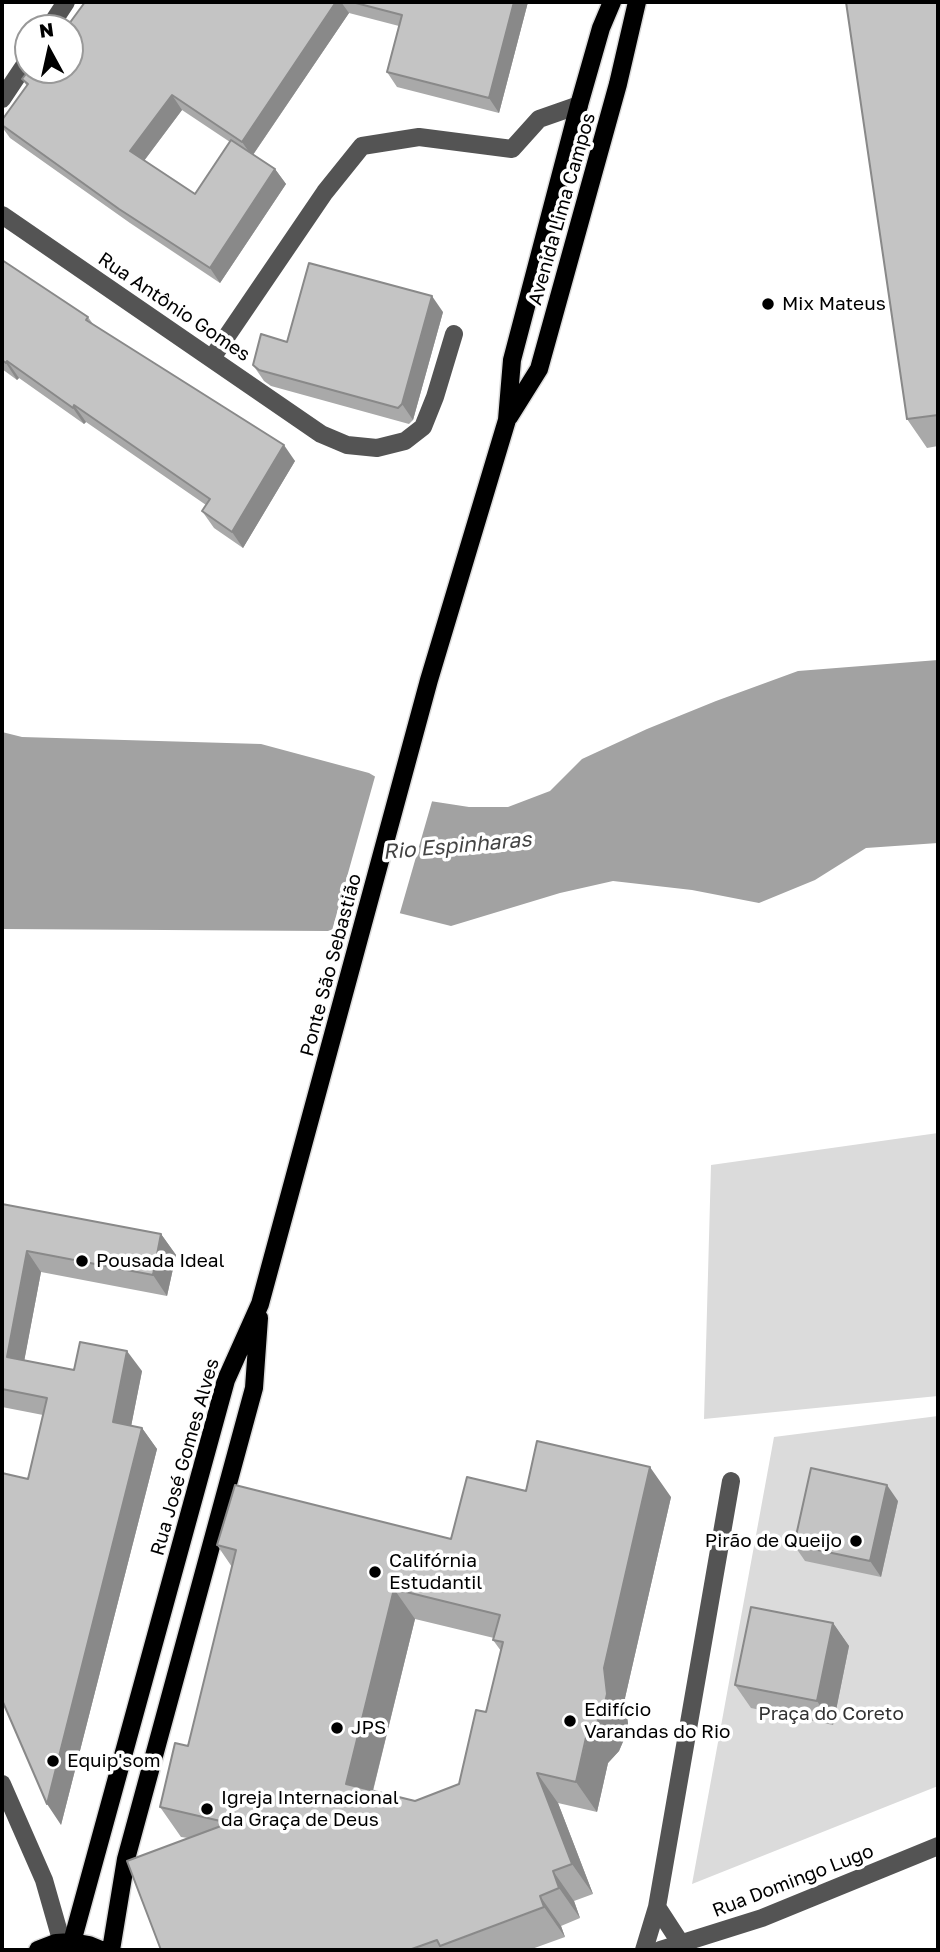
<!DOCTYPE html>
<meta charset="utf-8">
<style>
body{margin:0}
#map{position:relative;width:940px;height:1952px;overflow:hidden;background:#fff;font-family:"Golos Text",sans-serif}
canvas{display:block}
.frame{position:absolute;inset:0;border:4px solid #000;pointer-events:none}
.north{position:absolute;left:14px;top:14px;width:70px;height:70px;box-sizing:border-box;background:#fff;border:2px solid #999;border-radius:50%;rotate:352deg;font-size:19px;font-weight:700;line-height:28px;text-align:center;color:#000}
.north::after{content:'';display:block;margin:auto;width:24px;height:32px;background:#000;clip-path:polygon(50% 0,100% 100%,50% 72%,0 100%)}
</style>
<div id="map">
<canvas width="940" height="1952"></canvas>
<div class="frame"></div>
<div class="north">N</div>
</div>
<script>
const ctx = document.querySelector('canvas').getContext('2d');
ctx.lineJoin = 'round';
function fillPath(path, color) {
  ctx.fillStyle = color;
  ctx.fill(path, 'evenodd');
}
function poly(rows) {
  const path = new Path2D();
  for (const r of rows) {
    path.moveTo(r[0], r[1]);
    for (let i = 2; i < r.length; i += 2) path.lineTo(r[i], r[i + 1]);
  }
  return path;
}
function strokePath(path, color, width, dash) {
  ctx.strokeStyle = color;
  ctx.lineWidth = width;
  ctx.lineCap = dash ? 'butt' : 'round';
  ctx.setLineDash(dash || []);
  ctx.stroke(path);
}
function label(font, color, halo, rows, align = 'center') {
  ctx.font = font + ' "Golos Text",sans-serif';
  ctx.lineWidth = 7;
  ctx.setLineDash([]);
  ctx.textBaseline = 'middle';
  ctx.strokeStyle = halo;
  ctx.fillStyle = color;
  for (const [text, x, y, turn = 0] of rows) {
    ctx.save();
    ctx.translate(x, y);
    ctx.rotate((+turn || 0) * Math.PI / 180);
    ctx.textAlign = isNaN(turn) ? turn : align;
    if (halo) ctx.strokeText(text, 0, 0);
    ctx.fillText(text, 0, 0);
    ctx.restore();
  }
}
const green = poly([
 [938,1133,938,1396,704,1419,711,1165],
 [938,1416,938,1786,692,1884,774,1437]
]);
const water = poly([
 [938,660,938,843,866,848,815,880,759,903,692,890,613,881,560,893,451,926,399,913,430,801,469,807,508,807,550,791,582,759,647,729,716,701,798,671],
 [2,732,22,737,261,744,369,773,398,790,364,916,328,931,2,929]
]);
const pier = poly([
 [376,773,401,789,433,798,399,916,370,917,331,934]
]);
const minor = poly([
 [49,28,66,2],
 [2,99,28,60],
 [2,215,321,434,347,445,377,448,405,441,423,427,435,397,454,334],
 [212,358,325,192,362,146,419,137,512,149,539,119,579,105],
 [2,1784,44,1880,62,1943],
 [657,1907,685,1950],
 [644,1950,657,1907,731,1481],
 [660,1950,762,1918,938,1846]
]);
const major = poly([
 [509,417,539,369,618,84,637,2],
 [72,1942,226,1380,260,1304,429,680,507,420,512,360,579,105,601,28,612,2],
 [38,1950,56,1943,72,1942,89,1945,101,1950],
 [111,1950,126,1859,254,1388,259,1318]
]);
const wall = poly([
 [85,2,528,2,499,113,397,87,387,72,399,26,349,13,253,155,275,169,286,184,220,283,130,223,10,138,2,127,2,120,27,86,22,79,70,70],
 [182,110,230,142,195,194,144,161],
 [938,2,938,446,927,448,907,419],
 [2,260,88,317,93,324,295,461,243,548,214,528,202,511,206,505,86,422,84,424,19,378,17,380,2,369],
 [443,312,413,420,409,424,271,386,264,381,253,365,287,342],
 [2,1204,161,1234,176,1255,167,1296,41,1272,24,1361,74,1370,142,1371,131,1426,142,1428,157,1449,61,1825,28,1479,43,1415,2,1407],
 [526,1491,671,1497,625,1698,628,1724,625,1737,619,1751,608,1763,597,1812,558,1803,593,1894,574,1901,580,1918,561,1926,565,1937,529,1950,161,1950,188,1838,181,1837,160,1807,188,1746,232,1567,217,1545,451,1539],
 [415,1619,494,1638,493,1640,501,1651,486,1712,459,1784,415,1801,373,1791],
 [898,1501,881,1577,805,1561,794,1545],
 [833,1623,849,1646,833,1725,751,1708,735,1685]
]);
const shadedWall = poly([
 [336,2,341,2,349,13,252,156,242,142],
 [514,2,528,2,499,113,489,98],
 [172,95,182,110,140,166,130,151],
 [275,169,286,184,220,283,210,268],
 [432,296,443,312,413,420,402,404],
 [7,361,19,378,17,380,6,363],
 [74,405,86,422,84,424,73,408],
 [284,445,295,461,243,548,232,532],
 [161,1234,176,1255,167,1296,153,1275],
 [27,1251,41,1272,21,1378,7,1357],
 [127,1351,142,1371,128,1442,113,1422],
 [142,1428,157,1449,61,1825,47,1804],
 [650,1467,671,1497,625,1698,628,1724,625,1737,619,1751,608,1763,597,1812,576,1782,604,1668],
 [887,1485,898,1501,881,1577,870,1561],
 [394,1589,415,1619,367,1814,346,1784],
 [833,1623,849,1646,833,1725,817,1701],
 [537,1773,558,1803,593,1894,572,1864],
 [553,1871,574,1901,580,1918,559,1888],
 [540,1896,561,1926,565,1937,544,1907]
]);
const building = poly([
 [85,2,336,2,242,142,172,95,130,151,195,194,231,140,275,169,210,268,119,209,2,125,2,120,28,84,22,79,29,70,70,70,70,28,66,28,85,2],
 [352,2,514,2,489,98,387,72,402,15,352,2],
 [846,2,938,2,938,415,907,419,846,2],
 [2,260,88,317,86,320,284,445,232,532,202,511,210,499,74,405,73,408,7,361,6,363,2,360,2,260],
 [309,263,432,296,402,404,398,408,259,370,253,365,261,334,287,342,309,263],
 [2,1204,161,1234,153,1275,27,1251,7,1357,74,1370,80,1342,127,1351,113,1422,142,1428,47,1804,2,1700,2,1473,28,1479,47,1398,2,1389,2,1204],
 [537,1441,650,1467,604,1668,607,1694,604,1707,598,1721,587,1733,576,1782,537,1773,572,1864,553,1871,559,1888,540,1896,544,1907,440,1946,437,1940,409,1950,161,1950,127,1861,229,1823,160,1807,175,1743,188,1746,236,1550,217,1545,235,1485,451,1539,467,1477,526,1491,537,1441],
 [394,1589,500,1615,493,1640,503,1642,486,1712,476,1710,459,1784,415,1801,346,1784,394,1589],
 [811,1468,887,1485,870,1561,794,1545,811,1468],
 [751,1607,833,1623,817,1701,735,1685,751,1607]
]);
const markers = [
 [768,304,7,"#000"],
 [82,1261,7,"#000"],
 [856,1541,7,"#000"],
 [375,1572,7,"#000"],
 [570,1721,7,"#000"],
 [337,1728,7,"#000"],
 [53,1761,7,"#000"],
 [207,1809,7,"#000"]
];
const streetNames = [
 ["Avenida Lima Campos",562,209,-74],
 ["Rua Antônio Gomes",174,307,34],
 ["Ponte São Sebastião",331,965,-75],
 ["Rua José Gomes Alves",185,1457,-74],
 ["Rua Domingo Lugo",793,1881,-21]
];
const poiNames = [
 ["Mix Mateus",782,304],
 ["Pousada Ideal",96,1261],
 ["Pirão de Queijo",842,1541,"right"],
 ["Califórnia",389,1561],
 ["Estudantil",389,1583],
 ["Edifício",584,1710],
 ["Varandas do Rio",584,1732],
 ["JPS",351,1728],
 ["Equip'som",67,1761],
 ["Igreja Internacional",221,1798],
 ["da Graça de Deus",221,1820]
];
const parkNames = [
 ["Praça do Coreto",831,1714]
];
const waterNames = [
 ["Rio Espinharas",457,846,-5]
];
fillPath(green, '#dbdbdb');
fillPath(water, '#a2a2a2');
fillPath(pier, '#fff');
strokePath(major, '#dbdbdb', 21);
strokePath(minor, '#545454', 18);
strokePath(major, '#000', 18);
fillPath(wall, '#a9a9a9');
fillPath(shadedWall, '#898989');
fillPath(building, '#c4c4c4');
strokePath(building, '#898989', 2);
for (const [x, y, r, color] of markers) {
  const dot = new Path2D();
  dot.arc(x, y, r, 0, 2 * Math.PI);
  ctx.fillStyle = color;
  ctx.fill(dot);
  strokePath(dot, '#fff', 2.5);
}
label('19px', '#000', '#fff', streetNames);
label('19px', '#000', '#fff', poiNames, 'left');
label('19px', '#323232', '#fff', parkNames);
label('italic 21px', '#434343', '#fff', waterNames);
</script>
